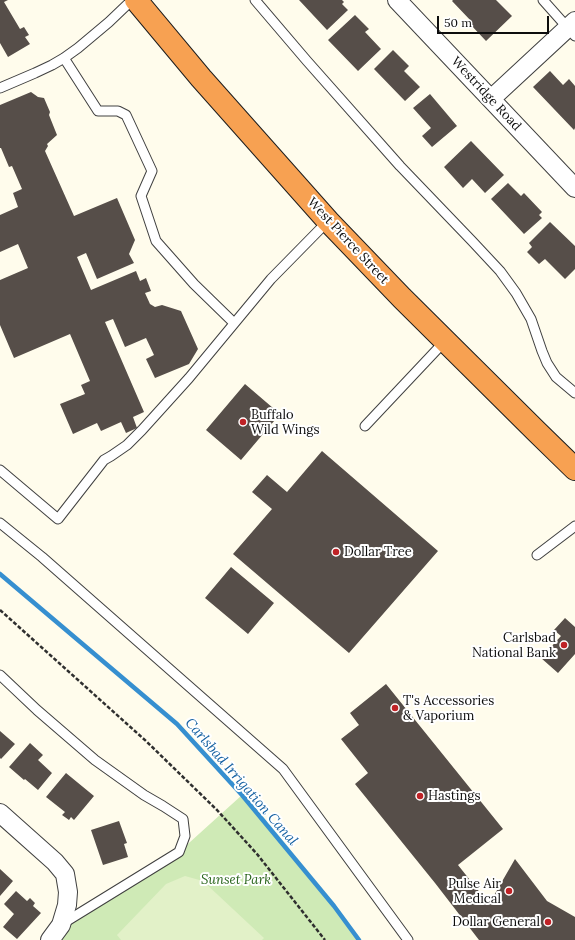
<!DOCTYPE html>
<style>
body{margin:0}
#map{position:relative;width:575px;height:940px;overflow:hidden;background:#fffcec;font-family:Lora,serif}
canvas{display:block}
.scale{position:absolute;left:437px;top:16px;width:112px;height:18px;box-sizing:border-box;border:2px solid #0d0d0d;border-top:0;padding-left:5px;font-size:12px;line-height:14px;white-space:nowrap;color:#0d0d0d;-webkit-text-stroke:3px #fff;paint-order:stroke}
</style>
<div id="map">
<canvas width="575" height="940"></canvas>
<div class="scale">50 m</div>
</div>
<script>
const ctx = document.querySelector('canvas').getContext('2d');
ctx.lineJoin = 'round';
function fillPath(path, color) {
  ctx.fillStyle = color;
  ctx.fill(path, 'evenodd');
}
function poly(rows) {
  const path = new Path2D();
  for (const r of rows) {
    path.moveTo(r[0], r[1]);
    for (let i = 2; i < r.length; i += 2) path.lineTo(r[i], r[i + 1]);
  }
  return path;
}
function strokePath(path, color, width, dash) {
  ctx.strokeStyle = color;
  ctx.lineWidth = width;
  ctx.lineCap = dash ? 'butt' : 'round';
  ctx.setLineDash(dash || []);
  ctx.stroke(path);
}
function label(font, color, halo, rows, align = 'center') {
  ctx.font = font + ' Lora,serif';
  ctx.lineWidth = 4;
  ctx.setLineDash([]);
  ctx.textBaseline = 'middle';
  ctx.strokeStyle = halo;
  ctx.fillStyle = color;
  for (const [text, x, y, turn = 0] of rows) {
    ctx.save();
    ctx.translate(x, y);
    ctx.rotate((+turn || 0) * Math.PI / 180);
    ctx.textAlign = isNaN(turn) ? turn : align;
    if (halo) ctx.strokeText(text, 0, 0);
    ctx.fillText(text, 0, 0);
    ctx.restore();
  }
}
const green = poly([
 [242,795,334,906,359,940,50,940,61,925,179,852]
]);
const pitch = poly([
 [185,876,203,881,264,938,262,940,121,940,117,935,166,884]
]);
const stream = poly([
 [0,574,177,724,242,795,334,906,359,940]
]);
const building = poly([
 [0,0,8,0,4,2,20,29,24,27,29,35,25,37,30,44,8,57,0,43],
 [299,0,342,0,344,2,342,4,348,10,327,30],
 [453,0,496,0,512,16,486,41,470,24,472,22,452,1],
 [355,15,369,29,365,32,381,49,358,71,328,40],
 [393,50,409,66,404,71,420,87,405,101,374,69],
 [550,71,563,85,569,79,575,86,575,128,574,130,533,87],
 [31,92,38,97,44,98,50,112,49,115,57,135,47,144,48,146,45,151,74,216,117,198,135,240,129,254,134,263,97,279,86,253,77,257,91,290,136,271,140,281,146,278,151,291,145,293,150,304,155,307,162,305,181,311,198,349,189,364,155,378,146,359,154,355,146,338,125,347,113,319,105,322,144,412,133,417,137,428,126,433,121,422,101,431,97,423,73,434,60,404,85,394,81,385,90,381,70,334,14,358,0,325,0,280,28,268,18,244,0,252,0,215,18,207,13,193,22,189,12,166,9,167,1,148,0,148,0,105],
 [430,94,457,126,432,147,422,136,431,128,413,108],
 [471,141,504,175,485,193,472,179,463,188,444,167],
 [508,183,521,196,524,193,542,212,539,215,542,218,524,234,491,199],
 [550,222,575,246,575,269,565,279,545,259,539,264,527,252,532,247,529,243],
 [245,384,280,414,241,460,206,430],
 [322,451,438,551,349,653,233,554,272,509,252,492,267,475,287,492],
 [231,567,274,603,248,634,205,598],
 [565,618,575,627,575,654,558,673,541,658,561,636,554,630],
 [386,684,503,829,458,865,489,904,515,859,547,901,575,917,575,940,479,940,435,883,355,784,368,773,341,739,359,725,350,713],
 [0,731,15,744,1,759,0,758],
 [30,743,43,755,38,760,52,773,38,790,25,779,24,780,9,767],
 [66,773,94,796,74,820,71,817,69,820,62,815,65,812,46,797],
 [119,821,127,843,124,844,128,857,103,865,91,830],
 [0,869,13,881,0,896],
 [16,891,27,901,30,898,35,903,33,906,41,913,17,939,3,927,14,914,4,904]
]);
const path = poly([
 [0,610,146,741,217,810,257,854,325,940]
]);
const lane = poly([
 [255,0,307,61,400,166,472,241,500,271,516,293,531,319,542,351,547,363,556,377,575,393],
 [543,0,575,36],
 [64,58,98,111,118,111,126,115,152,171,141,196,156,241,194,284,234,323],
 [0,88,35,73,52,65,64,58,78,48,109,22,132,0],
 [365,426,445,341],
 [0,470,58,519,104,460,111,456,127,445,142,430,189,378,271,279,328,221],
 [0,523,42,557,283,769,408,940],
 [537,555,575,526],
 [0,675,37,710,95,760,144,795,163,806,183,819,185,836,179,852,62,924]
]);
const street = poly([
 [397,0,575,188],
 [491,99,575,21],
 [0,813,55,862,65,874,68,892,67,905,61,925,50,940]
]);
const highway = poly([
 [136,0,201,78,328,221,402,298,536,431,575,469]
]);
const markers = [
 [243,422,4,"#bf2226"],
 [336,552,4,"#bf2226"],
 [564,645,4,"#bf2226"],
 [395,708,4,"#bf2226"],
 [420,796,4,"#bf2226"],
 [509,891,4,"#bf2226"],
 [548,922,4,"#bf2226"]
];
const streetNames = [
 ["Westridge Road",486,94,47],
 ["West Pierce Street",348,241,47]
];
const poiNames = [
 ["Buffalo",251,415],
 ["Wild Wings",251,430],
 ["Dollar Tree",344,552],
 ["Carlsbad",556,638,"right"],
 ["National Bank",556,653,"right"],
 ["T's Accessories",403,701],
 ["& Vaporium",403,716],
 ["Hastings",428,796],
 ["Pulse Air",501,884,"right"],
 ["Medical",501,899,"right"],
 ["Dollar General",540,922,"right"]
];
const parkNames = [
 ["Sunset Park",236,880]
];
const waterNames = [
 ["Carlsbad Irrigation Canal",241,782,49]
];
fillPath(green, '#cfeab6');
fillPath(pitch, '#e2f1c8');
strokePath(stream, '#368fd0', 4.5);
fillPath(building, '#564e49');
strokePath(lane, '#404040', 11);
strokePath(street, '#404040', 20);
strokePath(highway, '#1e1e1e', 24);
strokePath(path, '#2f2f2f', 2.5, [4, 2]);
strokePath(lane, '#fff', 9);
strokePath(street, '#fff', 18);
strokePath(highway, '#f7a152', 22);
for (const [x, y, r, color] of markers) {
  const dot = new Path2D();
  dot.arc(x, y, r, 0, 2 * Math.PI);
  ctx.fillStyle = color;
  ctx.fill(dot);
  strokePath(dot, '#fff', 1.5);
}
label('13px', '#0d0d0d', '#fff', streetNames);
label('13px', '#0d0d0d', '#fff', poiNames, 'left');
label('italic 13px', '#29651c', '#fff', parkNames);
label('italic 14px', '#1460a1', '#fff', waterNames);
</script>
